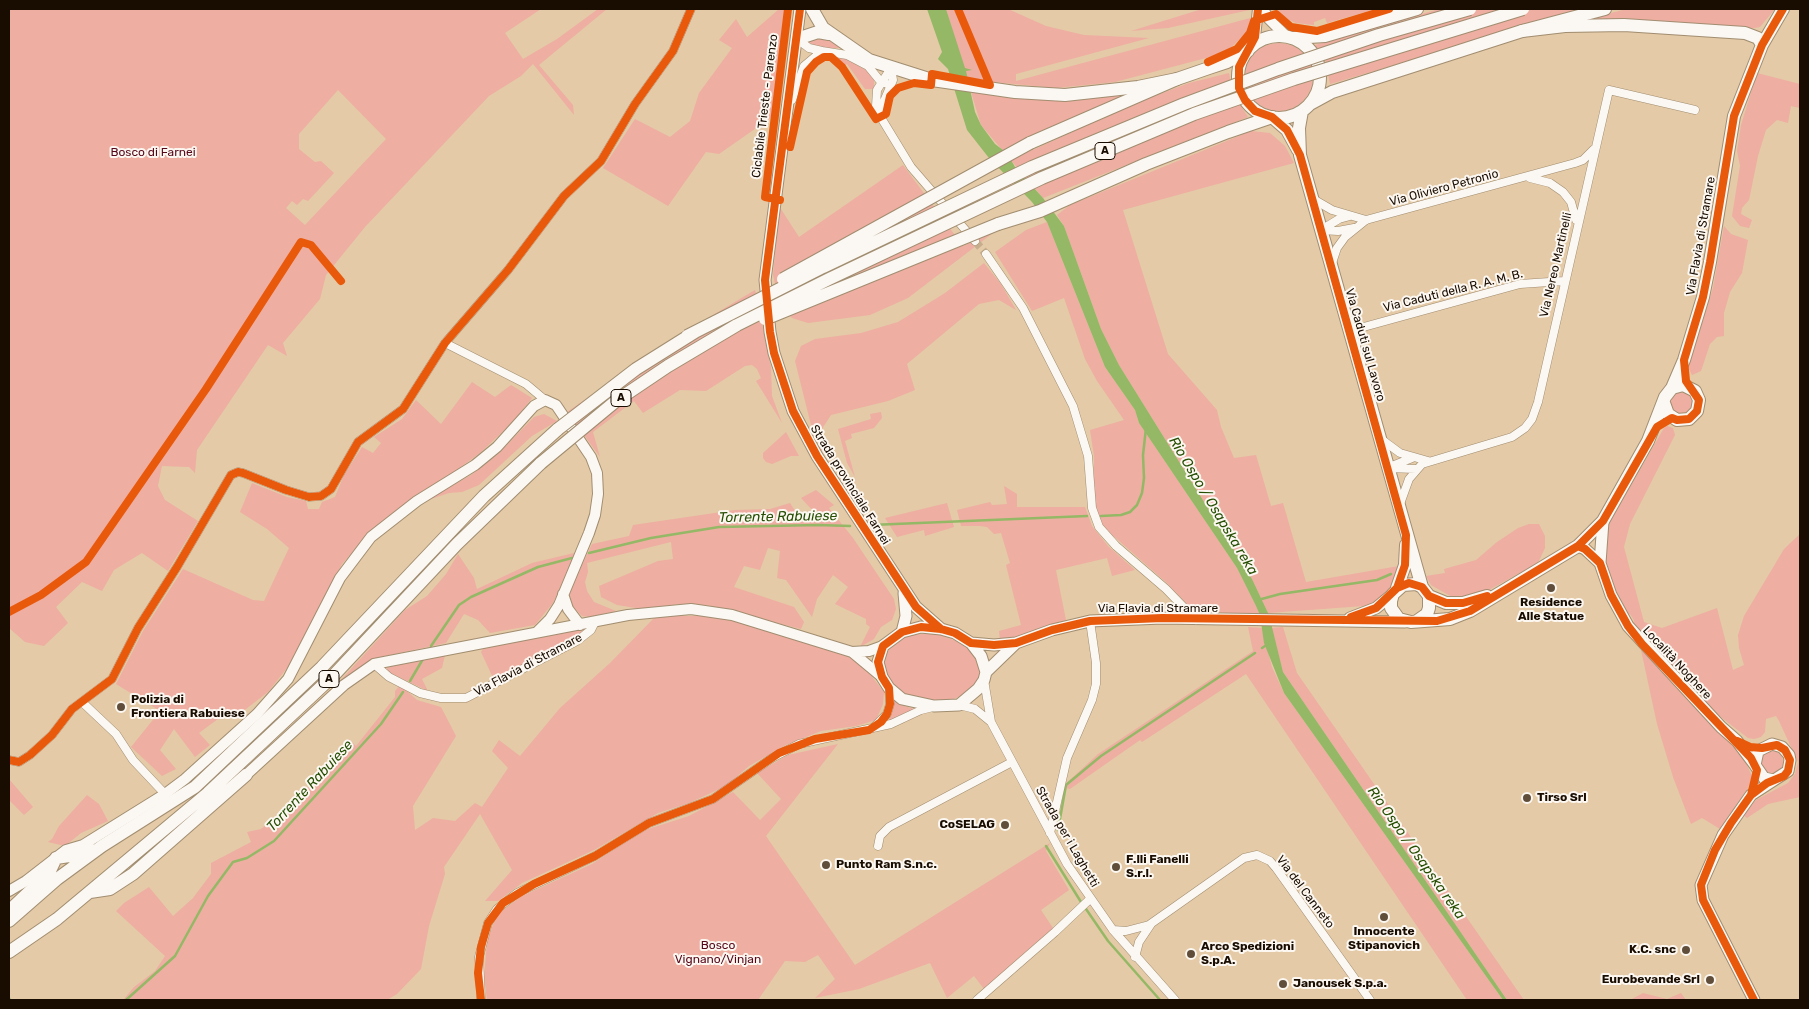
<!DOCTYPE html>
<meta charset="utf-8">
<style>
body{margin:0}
#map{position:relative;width:1809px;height:1009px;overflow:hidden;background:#e4caa6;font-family:Rubik,sans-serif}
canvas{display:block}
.frame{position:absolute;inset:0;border:10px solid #190c00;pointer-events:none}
</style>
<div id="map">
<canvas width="1809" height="1009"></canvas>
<div class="frame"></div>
</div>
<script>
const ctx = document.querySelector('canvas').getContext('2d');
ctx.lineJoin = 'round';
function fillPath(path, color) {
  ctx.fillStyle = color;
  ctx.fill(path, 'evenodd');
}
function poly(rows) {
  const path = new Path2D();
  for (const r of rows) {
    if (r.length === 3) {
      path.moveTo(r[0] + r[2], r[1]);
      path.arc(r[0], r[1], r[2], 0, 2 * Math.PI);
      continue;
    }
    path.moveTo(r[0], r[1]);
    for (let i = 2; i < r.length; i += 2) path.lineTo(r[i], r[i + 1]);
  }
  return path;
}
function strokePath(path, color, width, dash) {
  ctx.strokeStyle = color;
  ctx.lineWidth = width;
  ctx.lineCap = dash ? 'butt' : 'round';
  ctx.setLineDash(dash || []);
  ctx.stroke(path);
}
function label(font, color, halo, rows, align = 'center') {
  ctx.font = font + ' Rubik,sans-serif';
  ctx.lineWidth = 4;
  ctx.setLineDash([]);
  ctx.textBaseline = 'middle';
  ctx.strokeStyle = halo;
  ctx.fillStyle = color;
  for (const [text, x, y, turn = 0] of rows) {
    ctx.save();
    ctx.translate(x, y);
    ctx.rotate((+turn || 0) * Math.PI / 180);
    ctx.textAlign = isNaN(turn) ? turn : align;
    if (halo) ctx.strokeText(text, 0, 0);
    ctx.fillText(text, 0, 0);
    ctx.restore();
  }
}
const green = poly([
 [9,9,541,9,505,33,523,59,557,39,598,9,607,9,539,65,573,105,574,115,533,64,521,76,489,96,365,227,326,275,320,299,283,343,287,356,268,345,197,450,195,473,189,467,162,466,158,486,165,500,198,521,168,571,142,553,114,570,102,591,82,582,56,607,68,623,44,646,25,642,9,628],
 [338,90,386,139,305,225,286,208,292,201,297,205,303,199,308,201,334,173,321,161,315,162,299,149,299,134],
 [779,9,786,9,772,117,719,154,706,152,668,206,603,168,635,119,670,137,690,121,699,93,732,48,719,40,736,19,747,37],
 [946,9,1008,9,1046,26,1084,35,1149,38,1016,74,1016,81,1254,17,1248,32,1225,53,1115,82,1056,88,993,82,986,88,986,94,1073,99,1124,95,1027,138,1033,150,1131,105,1189,83,1229,73,1233,94,1248,117,1043,198,981,125],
 [1202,9,1254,9,1168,28,1131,31],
 [1284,9,1376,9,1327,23,1325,18,1314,22,1314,25,1296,23,1285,18,1277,11],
 [1439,9,1585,9,1330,84,1325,58,1315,45],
 [1626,9,1775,9,1760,27,1748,29,1589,19],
 [825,36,840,48,821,48,807,42,808,39],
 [1279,77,34],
 [831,55,842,57,866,70,874,80,874,89,865,89,847,64,843,66,839,64],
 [1757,73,1800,84,1800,108,1791,106,1788,123,1777,120,1766,130,1758,156,1749,200,1742,208,1741,214,1752,220,1749,228,1740,226,1732,216,1740,166,1737,151,1741,125],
 [1251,131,1270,133,1285,146,1294,163,1123,210,1168,354,1217,410,1221,427,1234,458,1256,455,1271,506,1283,503,1306,582,1399,566,1390,591,1379,601,1364,606,1268,613,1252,579,1119,365,1101,329,1064,226,1057,215,1070,205],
 [903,165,963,246,993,233,908,298,870,315,808,323,792,318,781,308,773,275,779,206,799,237],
 [1047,222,1105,367,1135,410,1139,423,1237,568,1260,614,1194,612,1168,584,1102,526,1094,507,1094,456,1090,430,1124,420,1097,381,1085,359,1064,298,1032,311,995,252,1026,230],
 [1724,226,1731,234,1748,240,1742,273,1730,292,1724,313,1724,336,1717,337,1710,344,1701,371,1692,375,1688,367,1713,288],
 [984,263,1001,284,1016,310,999,300,979,304,907,364,915,390,888,401,831,415,820,432,823,454,811,425,795,361,801,346,815,339,861,333,898,322,945,293],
 [755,290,771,367,772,396,782,423,756,381,761,378,757,369,752,365,745,366,706,391,680,390,643,413,634,401,593,432,600,457,567,412,666,343],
 [472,382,495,397,511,385,532,398,513,422,480,453,368,535,342,564,291,663,268,692,233,719,226,713,199,733,210,745,195,757,174,729,160,750,176,769,162,776,131,747,160,711,116,684,143,631,183,569,253,600,264,601,289,548,267,529,240,512,252,483,287,497,306,501,308,509,319,509,322,502,335,497,344,475,362,447,373,453,381,443,374,437,402,419,416,400,441,424],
 [1682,403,11],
 [881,412,882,418,874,428,851,434,852,438,845,441,855,477,847,463,838,429,871,419,870,414],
 [544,414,557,421,532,436,479,485,462,492,449,493,425,501,471,475,498,454,534,417],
 [1667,426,1673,428,1675,435,1630,524,1624,547,1644,622,1662,628,1717,608,1733,670,1744,665,1739,648,1738,635,1744,616,1784,549,1800,534,1800,797,1768,804,1747,818,1743,815,1756,800,1788,783,1795,774,1798,762,1779,721,1776,716,1766,719,1765,732,1761,737,1754,739,1748,738,1713,711,1633,626,1634,620,1630,614,1627,616,1614,592,1604,563,1608,525,1664,428],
 [786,432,799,456,791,456,772,464,766,462,763,458,763,453],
 [1004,486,1017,494,1017,507,1085,507,1092,526,1108,546,1135,570,1112,576,1107,558,1056,570,1066,620,1012,639,1000,640,999,631,1021,625,1006,565,1010,563,1001,533,994,534,987,527,980,526,961,526,957,510,990,502,992,505,1007,504],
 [816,490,834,505,829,508,853,538,894,599,896,609,892,620,881,627,874,639,860,647,870,627,866,624,866,619,835,604,848,587,833,575,817,599,812,617,786,580,777,578,780,551,768,548,760,570,744,566,734,587,794,607,804,622,801,629,706,605,679,604,642,609,617,605,601,597,599,586,658,561,673,559,671,542,587,563,588,572,585,582,587,591,594,602,616,611,590,617,582,616,573,607,569,592,592,544,629,536,633,525,735,510,770,509,790,503,802,522,816,514,801,498],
 [947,503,954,527,925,536,924,530,897,537,885,518],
 [1529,524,1539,524,1545,536,1545,548,1538,563,1487,591,1468,597,1452,597,1431,585,1426,576,1445,573,1444,569,1476,560,1497,542,1518,528],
 [574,553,570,569,553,603,535,625,490,633,478,620,464,614,446,643,386,656,367,663,340,681,405,610,427,596,446,574,458,554,474,578,477,589,532,563],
 [656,616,704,616,745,623,848,656,866,669,884,692,883,704,876,720,856,726,821,731,786,745,749,766,726,786,689,803,658,813,594,850,522,883,498,901,485,901,512,870,480,814,444,867,445,874,429,926,421,969,397,994,387,1000,123,1000,134,987,155,971,165,956,116,911,124,903,149,887,173,916,193,898,211,874,211,863,251,842,247,832,261,829,296,801,349,739,356,746,395,697,395,691,400,685,417,700,441,707,456,736,413,806,415,830,433,818,455,821,475,803,482,807,508,768,492,751,499,740,520,756,560,708,610,663],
 [1248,627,1262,628,1272,667,1284,693,1503,1000,1467,1000,1246,674,1142,742,1140,740,1070,789,1062,787,1098,754,1253,651],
 [1283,627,1297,673,1524,1000,1507,1000,1283,672,1271,628],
 [584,629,578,637,494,680,481,652,484,647],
 [935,633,964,644,978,659,980,669,977,684,967,694,953,699,928,701,910,697,898,689,888,678,882,664,893,642,911,635],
 [1641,650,1743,757,1752,776,1748,788,1720,829,1702,818,1691,824,1673,777,1657,724],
 [445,655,442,668,422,679,428,691,386,671,388,666],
 [893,699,901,705,914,709,889,721],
 [838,744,766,836,855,965,1050,843,1046,851,1069,890,1041,910,1053,928,984,989,974,976,947,998,930,963,859,989,815,998,835,979,818,955,805,962,785,961,758,1000,487,1000,484,977,487,942,496,916,520,897,592,864,642,831,689,816,733,792,760,820,781,799,757,773,788,755],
 [1772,762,11],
 [9,779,33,807,24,815,9,800],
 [87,795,99,804,108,821,81,833,65,846,48,842,52,839,59,826],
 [1643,993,1667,999,1681,993,1686,1000,1630,1000]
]);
const water = poly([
 [927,9,946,9,965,68,972,70,966,71,975,112,981,125,995,144,1007,153,1015,167,1043,198,1064,226,1101,329,1119,365,1252,579,1269,615,1283,672,1507,1000,1503,1000,1284,693,1264,643,1260,615,1256,606,1237,568,1139,423,1135,410,1105,367,1047,222,1032,202,989,158,967,130,948,69,938,59,942,52]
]);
const stream = poly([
 [1101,516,1121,515,1130,512,1137,505,1142,493,1144,478,1143,455,1146,428],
 [871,525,1087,516],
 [589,553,651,538,719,527,818,525,850,526],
 [1258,600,1280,594,1377,580,1391,574],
 [431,646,459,605,471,597,538,567,572,558],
 [1262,648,1268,644],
 [410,681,423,659],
 [1058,830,1066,785,1101,756,1255,653],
 [1046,846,1081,902],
 [1086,909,1108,941,1160,1000],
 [9,998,10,1000],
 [126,1000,175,956,208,896,233,862,247,858,274,841,381,724,403,692]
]);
const minorTunnel = poly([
 [975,241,986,254]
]);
const minor = poly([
 [797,39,809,48,822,51],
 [891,68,877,90,876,106,880,116,911,167,975,241],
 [792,100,804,66,822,51,847,55,868,66,881,82,891,85],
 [879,113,893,80,891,68],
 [1530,178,1550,183,1563,192,1571,202,1576,220],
 [1313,199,1332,210,1366,220],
 [1350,216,1339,219,1321,230,1338,231,1354,228],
 [986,254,1023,308,1073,406,1088,456,1092,508,1099,527,1116,546,1166,589,1196,620],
 [1332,263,1337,248,1345,237,1366,220,1575,163,1583,160,1593,150],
 [1349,331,1520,284,1564,281],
 [445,343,526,384,545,400],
 [1381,439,1400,453,1428,461],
 [1387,468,1416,469],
 [1387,468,1412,458],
 [1400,504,1409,479,1422,464,1512,437,1525,428,1532,419,1538,402,1609,90,1695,110],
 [374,664,389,677,420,693,441,698,466,698,577,641,591,630,595,622],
 [984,680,991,722,1067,864,1113,930,1175,1000],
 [82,702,116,734,133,760,165,794],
 [959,705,975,709,991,722],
 [875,726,887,714,890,704,889,688],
 [9,760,19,762,30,755,52,735,72,709,112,679,138,628,177,567,231,475,238,472,243,473,286,490,309,497,321,496,331,489,358,442,403,409,445,343,508,270,564,196,601,161,635,104,673,51,691,9],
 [1050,833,1067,758,1092,700,1096,684,1096,663,1090,621],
 [878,846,880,836,889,827,1012,762],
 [1113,930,1126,931,1149,925,1244,858,1257,855,1270,861,1276,868,1370,1000],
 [1135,957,1139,942,1151,924],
 [481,1000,479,957,488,923,497,909,517,893,595,856,649,823,713,799,772,758,799,744,891,724,921,710,933,707],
 [977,1000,1055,932,1090,899]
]);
const tertiary = poly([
 [1263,9,1268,18,1287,37],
 [1251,47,1255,37,1258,9],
 [563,594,568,609,580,625],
 [852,652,869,651,883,646],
 [246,775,344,685,374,664,628,615,691,609,732,615,852,652,882,677],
 [9,891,26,881,66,850,83,845,165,794,185,779,257,714,288,679,340,578,371,537,417,501,475,465,497,447,534,406,545,400,556,405,591,457,597,473,598,494,595,515,589,533,559,605,550,619,537,632]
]);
const secondary = poly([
 [800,9,765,280,770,332,774,353,793,411,817,456,916,607,941,629],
 [1603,521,1600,563,1611,595,1628,626,1721,727,1737,741,1755,765],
 [1578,546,1585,549,1600,563],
 [1350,618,1376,608,1393,594],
 [921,627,941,629,955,633,971,643,981,656,986,672,984,680,978,689,959,705,934,706,902,699,889,688,882,677,878,662,883,646,902,632,921,627],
 [902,632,906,616,904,593],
 [971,643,994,645,1016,643,1052,630,1090,621,1162,618,1405,622],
 [986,672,1016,643],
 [1754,1000,1703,900,1701,885,1723,835,1751,795,1788,771,1790,760,1789,755,1782,747,1772,744,1758,751,1755,765,1764,778,1774,780]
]);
const primary = poly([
 [812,9,823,28,869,60,932,80,1015,92,1065,95,1138,87,1177,79,1209,68,1227,62,1248,51],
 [1279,77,41],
 [1293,38,1325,36,1417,9],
 [797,39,818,32,829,34],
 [1310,104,1332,92,1522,31,1565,26,1624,25,1745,33,1758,38,1762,45],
 [1302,111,1299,128,1300,155,1422,587],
 [1272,117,1287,130,1298,150],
 [1664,403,1668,414,1677,420,1689,419,1697,411,1699,400,1695,391,1683,385,1672,388],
 [1397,588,1405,565,1406,545],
 [1429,596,1446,603,1463,603,1487,596],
 [1417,621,1427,614,1429,608,1429,596,1422,587,1416,584,1403,585,1393,594,1391,601,1391,608,1399,619,1411,622,1450,619,1470,611,1578,546,1603,521,1648,441,1665,397,1672,388,1684,360,1703,297,1710,262,1734,116,1762,45,1783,9]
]);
const trunk = poly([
 [1522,31,1605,9],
 [1030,143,1177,79],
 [998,224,1040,211,1146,164,1228,132,1272,117],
 [90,892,110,889,133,874,246,775],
 [12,908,49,873,56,858,76,855,90,849],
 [9,921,57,879,102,846,195,787,322,667,484,496,558,429],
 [9,952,57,919,208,793,334,675,457,544,541,463]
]);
const trunkBridge = poly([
 [783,279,1030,143],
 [765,319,998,224],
 [687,336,823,267,1032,167,1184,104,1278,69,1379,35,1470,9],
 [558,429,636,369,695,332],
 [541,463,616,401,668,366,737,325,829,279,1042,178,1194,114,1294,79,1523,9]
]);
const cycleway = poly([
 [800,9,765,280,770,332,774,353,793,411,817,456,916,607,941,629],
 [1258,9,1255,37,1239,67,1239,88,1245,100,1255,111,1272,117,1287,130,1300,155,1406,535,1405,565,1397,588],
 [1208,62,1237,49,1250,33,1254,21,1276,14,1291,27,1317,31,1389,9],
 [790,147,807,72,816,62,824,57,831,57,842,67,876,119,886,114,890,96,898,88,914,83,931,85,932,74,990,85,958,9],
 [780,200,765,197,788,9],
 [1578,546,1585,549,1600,563,1611,595,1628,626,1642,644,1751,758,1757,770,1751,795],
 [9,612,41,595,86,562,206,389,301,242,311,245,341,281],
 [1351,617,1376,608,1397,588,1409,583,1422,587,1429,596,1446,603,1463,603,1487,596],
 [1737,741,1750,747,1762,748,1777,745,1785,750,1790,760,1788,771,1784,776,1767,783,1751,795,1731,823,1715,850,1701,885,1703,900,1754,1000],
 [9,760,19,762,30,755,52,735,72,709,112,679,138,628,177,567,231,475,238,472,243,473,286,490,309,497,321,496,331,489,358,442,403,409,445,343,508,270,564,196,601,161,635,104,673,51,691,9],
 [481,1000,478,973,481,947,488,923,503,903,534,884,595,856,649,823,713,799,779,753,815,739,869,730,881,722,887,714,890,704,889,688,882,677,878,662,883,646,902,632,921,627,941,629,955,633,971,643,994,645,1016,643,1052,630,1090,621,1162,618,1437,621,1470,611,1578,546,1603,521,1657,427,1672,418,1677,420,1689,419,1697,411,1699,400,1686,381,1684,360,1703,297,1710,262,1734,116,1762,45,1783,9]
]);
const markers = [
 [1551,588,5,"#604e3a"],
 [121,707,5,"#604e3a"],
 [1527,798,5,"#604e3a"],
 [1005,825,5,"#604e3a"],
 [826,865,5,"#604e3a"],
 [1116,867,5,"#604e3a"],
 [1384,917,5,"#604e3a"],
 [1686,950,5,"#604e3a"],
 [1191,954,5,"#604e3a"],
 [1710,980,5,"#604e3a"],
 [1283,984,5,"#604e3a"]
];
const shields = [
 [1105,151,20],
 [621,398,20],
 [329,679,20]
];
const shieldNames = [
 ["A",1105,151],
 ["A",621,398],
 ["A",329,679]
];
const streetNames = [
 ["Ciclabile Trieste - Parenzo",765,106,-83],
 ["Via Oliviero Petronio",1444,188,-15],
 ["Via Flavia di Stramare",1701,236,-80],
 ["Via Nereo Martinelli",1556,265,-77],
 ["Via Caduti della R. A. M. B.",1453,291,-14],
 ["Via Caduti sul Lavoro",1365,345,74],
 ["Strada provinciale Farnei",850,485,58],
 ["Via Flavia di Stramare",1158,609],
 ["Località Noghere",1677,663,47],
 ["Via Flavia di Stramare",528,665,-28],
 ["Strada per i Laghetti",1067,837,60],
 ["Via del Canneto",1305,892,53]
];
const parkNames = [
 ["Bosco di Farnei",153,153],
 ["Bosco",718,946],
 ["Vignano/Vinjan",718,960]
];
const poiNames = [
 ["Residence",1551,603,"center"],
 ["Alle Statue",1551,617,"center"],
 ["Polizia di",131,700],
 ["Frontiera Rabuiese",131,714],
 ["Tirso Srl",1537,798],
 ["CoSELAG",995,825,"right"],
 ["F.lli Fanelli",1126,860],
 ["S.r.l.",1126,874],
 ["Punto Ram S.n.c.",836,865],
 ["Innocente",1384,932,"center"],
 ["Stipanovich",1384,946,"center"],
 ["Arco Spedizioni",1201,947],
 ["S.p.A.",1201,961],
 ["K.C. snc",1676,950,"right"],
 ["Eurobevande Srl",1700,980,"right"],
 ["Janousek S.p.a.",1293,984]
];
const waterNames = [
 ["Rio Ospo / Osapska reka",1213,506,59],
 ["Torrente Rabuiese",778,517,-1],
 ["Torrente Rabuiese",310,786,-47],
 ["Rio Ospo / Osapska reka",1416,853,55]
];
fillPath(green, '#eeaea2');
fillPath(water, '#94b866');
strokePath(stream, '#94b866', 2.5);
strokePath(minorTunnel, '#c6ae8d', 8, [8, 4]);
strokePath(minor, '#a18d70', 9);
strokePath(tertiary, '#a18d70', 12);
strokePath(secondary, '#a18d70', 13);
strokePath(primary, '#a18d70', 14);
strokePath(trunk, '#a18d70', 14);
strokePath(minor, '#fbf7f2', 8);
strokePath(tertiary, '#fbf7f2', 10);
strokePath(secondary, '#fbf7f2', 11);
strokePath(primary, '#fbf7f2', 12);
strokePath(trunk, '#fbf7f2', 12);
strokePath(trunkBridge, '#a18d70', 14, []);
strokePath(trunkBridge, '#fbf7f2', 12);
strokePath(cycleway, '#e8590c', 8);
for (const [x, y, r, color] of markers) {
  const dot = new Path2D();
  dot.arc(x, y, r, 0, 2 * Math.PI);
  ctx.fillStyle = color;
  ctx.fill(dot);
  strokePath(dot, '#fcf8f1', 2);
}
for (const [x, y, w] of shields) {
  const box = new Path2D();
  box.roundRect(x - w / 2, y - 8.5, w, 17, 4);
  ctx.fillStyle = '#fcf8f1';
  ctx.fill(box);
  strokePath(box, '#190c00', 1);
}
label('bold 11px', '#190c00', null, shieldNames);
label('12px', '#190c00', '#fcf8f1', streetNames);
label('12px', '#550619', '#fcf8f1', parkNames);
label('bold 12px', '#190c00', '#fcf8f1', poiNames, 'left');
label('italic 14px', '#264e03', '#fcf8f1', waterNames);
</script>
